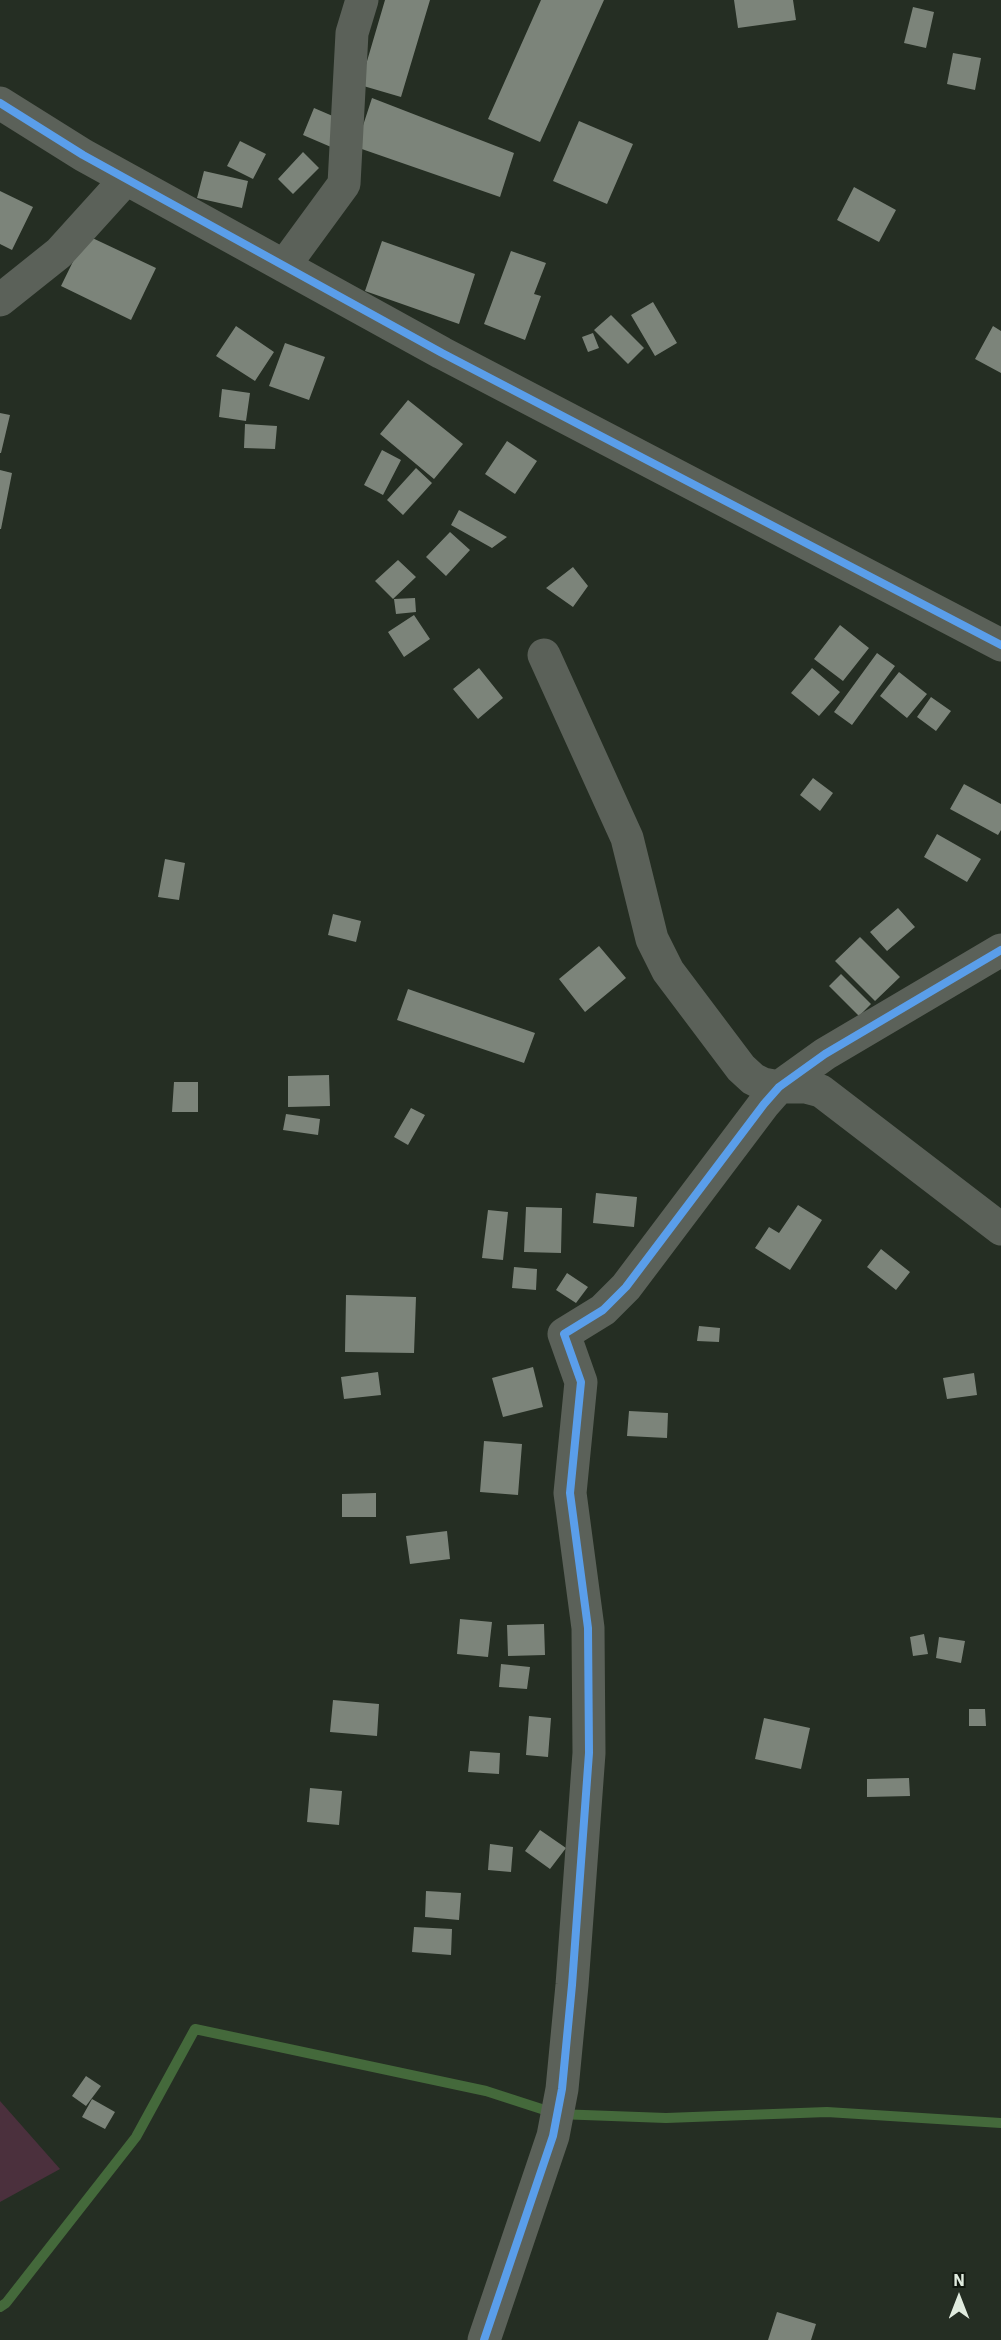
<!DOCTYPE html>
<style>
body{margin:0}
#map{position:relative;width:1001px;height:2340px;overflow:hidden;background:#252e23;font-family:"IBM Plex Sans",sans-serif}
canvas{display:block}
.north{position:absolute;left:929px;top:2268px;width:60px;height:60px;-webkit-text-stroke:4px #11180f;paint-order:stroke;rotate:0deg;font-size:16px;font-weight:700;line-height:24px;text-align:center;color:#e1ecdf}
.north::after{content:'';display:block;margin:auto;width:21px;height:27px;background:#e1ecdf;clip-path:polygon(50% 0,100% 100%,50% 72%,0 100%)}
</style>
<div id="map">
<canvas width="1001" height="2340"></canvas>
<div class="north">N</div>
</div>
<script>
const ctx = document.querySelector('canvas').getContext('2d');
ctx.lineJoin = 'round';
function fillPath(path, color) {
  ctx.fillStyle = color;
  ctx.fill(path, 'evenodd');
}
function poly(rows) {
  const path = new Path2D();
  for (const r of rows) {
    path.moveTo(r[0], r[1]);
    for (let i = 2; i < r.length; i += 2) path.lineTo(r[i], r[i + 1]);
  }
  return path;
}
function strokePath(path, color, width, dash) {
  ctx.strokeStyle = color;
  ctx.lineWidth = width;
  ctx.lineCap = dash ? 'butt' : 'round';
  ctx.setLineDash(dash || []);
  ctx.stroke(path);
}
const green = poly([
 [0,2101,60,2169,0,2202]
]);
const stream = poly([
 [0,2307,6,2303,136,2137,195,2029,486,2091,557,2114,666,2118,827,2112,1001,2123]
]);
const building = poly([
 [385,0,430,0,401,97,360,85],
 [541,0,604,0,540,142,488,119],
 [734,0,793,0,796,20,738,28],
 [913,7,934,12,926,48,904,43],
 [953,53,981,58,975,90,947,84],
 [372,98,514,153,500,197,356,147],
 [314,108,342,120,331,147,303,135],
 [579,121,633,144,607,204,553,181],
 [240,141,266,154,253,179,227,166],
 [303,152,319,168,293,194,278,179],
 [204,171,248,181,242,208,197,198],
 [854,187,896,210,879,242,837,220],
 [0,191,33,207,12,250,0,244],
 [86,235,156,268,131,320,61,286],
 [382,241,475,274,459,324,365,291],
 [511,251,546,263,534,294,541,296,525,340,484,324],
 [653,302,677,343,655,356,631,315],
 [611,315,644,348,628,364,594,330],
 [236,326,274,352,255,381,216,356],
 [993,326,1001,331,1001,373,975,359],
 [593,333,599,348,588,352,582,337],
 [285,343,325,357,309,400,269,386],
 [222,389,250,393,246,421,219,417],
 [408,400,463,444,434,479,380,434],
 [0,413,10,415,1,453,0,453],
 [245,424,277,426,275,449,244,448],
 [507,441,537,461,515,494,485,474],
 [382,450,401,460,383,495,364,485],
 [416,468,432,483,403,515,387,500],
 [0,470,12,473,1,529,0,529],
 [459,510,507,537,492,548,451,525],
 [450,532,470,550,446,576,426,557],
 [398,560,416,577,393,599,375,581],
 [573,567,588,586,573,607,546,588],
 [415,598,416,612,396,614,394,599],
 [414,615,430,639,404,657,388,632],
 [840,625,869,648,843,681,814,659],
 [877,653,895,666,852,725,834,712],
 [479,668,503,698,478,719,453,689],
 [812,668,840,692,819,716,791,693],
 [899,672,927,694,907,718,880,696],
 [931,697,951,711,936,731,917,717],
 [813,778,833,793,820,811,800,795],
 [964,784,1001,804,1001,830,998,835,950,809],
 [937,834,981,859,967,882,924,857],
 [165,859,185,863,179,900,158,897],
 [898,908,915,927,887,951,870,932],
 [333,914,361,921,356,942,328,935],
 [860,937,900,977,875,1001,835,961],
 [599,946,626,978,585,1012,559,979],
 [841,974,871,1004,859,1016,829,986],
 [408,989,535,1033,524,1063,397,1020],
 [329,1075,330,1106,288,1107,288,1076],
 [174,1082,198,1082,198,1112,172,1112],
 [411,1108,425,1115,408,1145,394,1137],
 [286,1114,320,1119,318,1135,283,1130],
 [596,1193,637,1197,634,1227,593,1223],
 [798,1205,822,1220,790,1270,755,1248,769,1227,779,1233],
 [526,1207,562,1208,561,1253,524,1252],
 [488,1210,508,1212,503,1260,482,1258],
 [881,1249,910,1272,896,1290,867,1267],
 [514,1267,537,1269,536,1290,512,1288],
 [567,1273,588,1287,576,1303,556,1290],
 [346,1295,416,1297,414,1353,345,1352],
 [699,1326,720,1328,719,1342,697,1341],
 [533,1367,543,1407,503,1417,492,1378],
 [378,1372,381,1395,344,1399,341,1377],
 [974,1373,977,1395,947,1399,943,1378],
 [629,1411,668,1413,667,1438,627,1436],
 [484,1441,522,1444,518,1495,480,1492],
 [376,1493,376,1517,342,1517,342,1494],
 [447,1531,450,1559,410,1564,406,1536],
 [460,1619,492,1622,488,1657,457,1654],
 [544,1624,545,1655,508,1656,507,1625],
 [924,1634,928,1654,913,1656,910,1637],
 [939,1637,965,1641,961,1663,936,1658],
 [501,1664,530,1667,527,1689,499,1687],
 [333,1700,379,1704,377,1736,330,1732],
 [969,1709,985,1709,986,1726,969,1726],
 [529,1716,551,1718,548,1757,526,1755],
 [764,1718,810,1728,801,1769,755,1759],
 [470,1751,500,1753,499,1774,468,1772],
 [909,1778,910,1796,867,1797,867,1779],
 [310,1788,342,1791,339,1825,307,1822],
 [540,1830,566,1848,550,1869,525,1851],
 [490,1844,513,1847,511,1872,488,1870],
 [426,1891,461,1893,459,1920,425,1917],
 [414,1927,452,1929,451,1955,412,1952],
 [86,2076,101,2086,86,2106,72,2096],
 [92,2099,115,2112,105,2129,82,2117],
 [777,2312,816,2324,811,2340,768,2340]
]);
const minor = poly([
 [0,103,83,155,442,353,1001,645],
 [284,266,344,184,352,33,362,0],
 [0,300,59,253,126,179],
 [544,655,627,838,652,939,668,971,741,1068,753,1079,763,1084,779,1087,806,1087,821,1091,1001,1229],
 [484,2340,553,2136,562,2089,572,1985,589,1753,588,1628,570,1493,581,1382,564,1334,603,1310,626,1287,764,1104,779,1087,825,1054,1001,950]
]);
const cycleway = poly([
 [0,103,83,155,442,353,1001,645],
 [484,2340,553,2136,562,2089,572,1985,589,1753,588,1628,570,1493,581,1382,564,1334,603,1310,626,1287,764,1104,779,1087,825,1054,1001,950]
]);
fillPath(green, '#4b303d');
strokePath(stream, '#44693b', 10);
fillPath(building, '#7c847a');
strokePath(minor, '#5b6159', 33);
strokePath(cycleway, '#5a9eea', 8);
</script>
